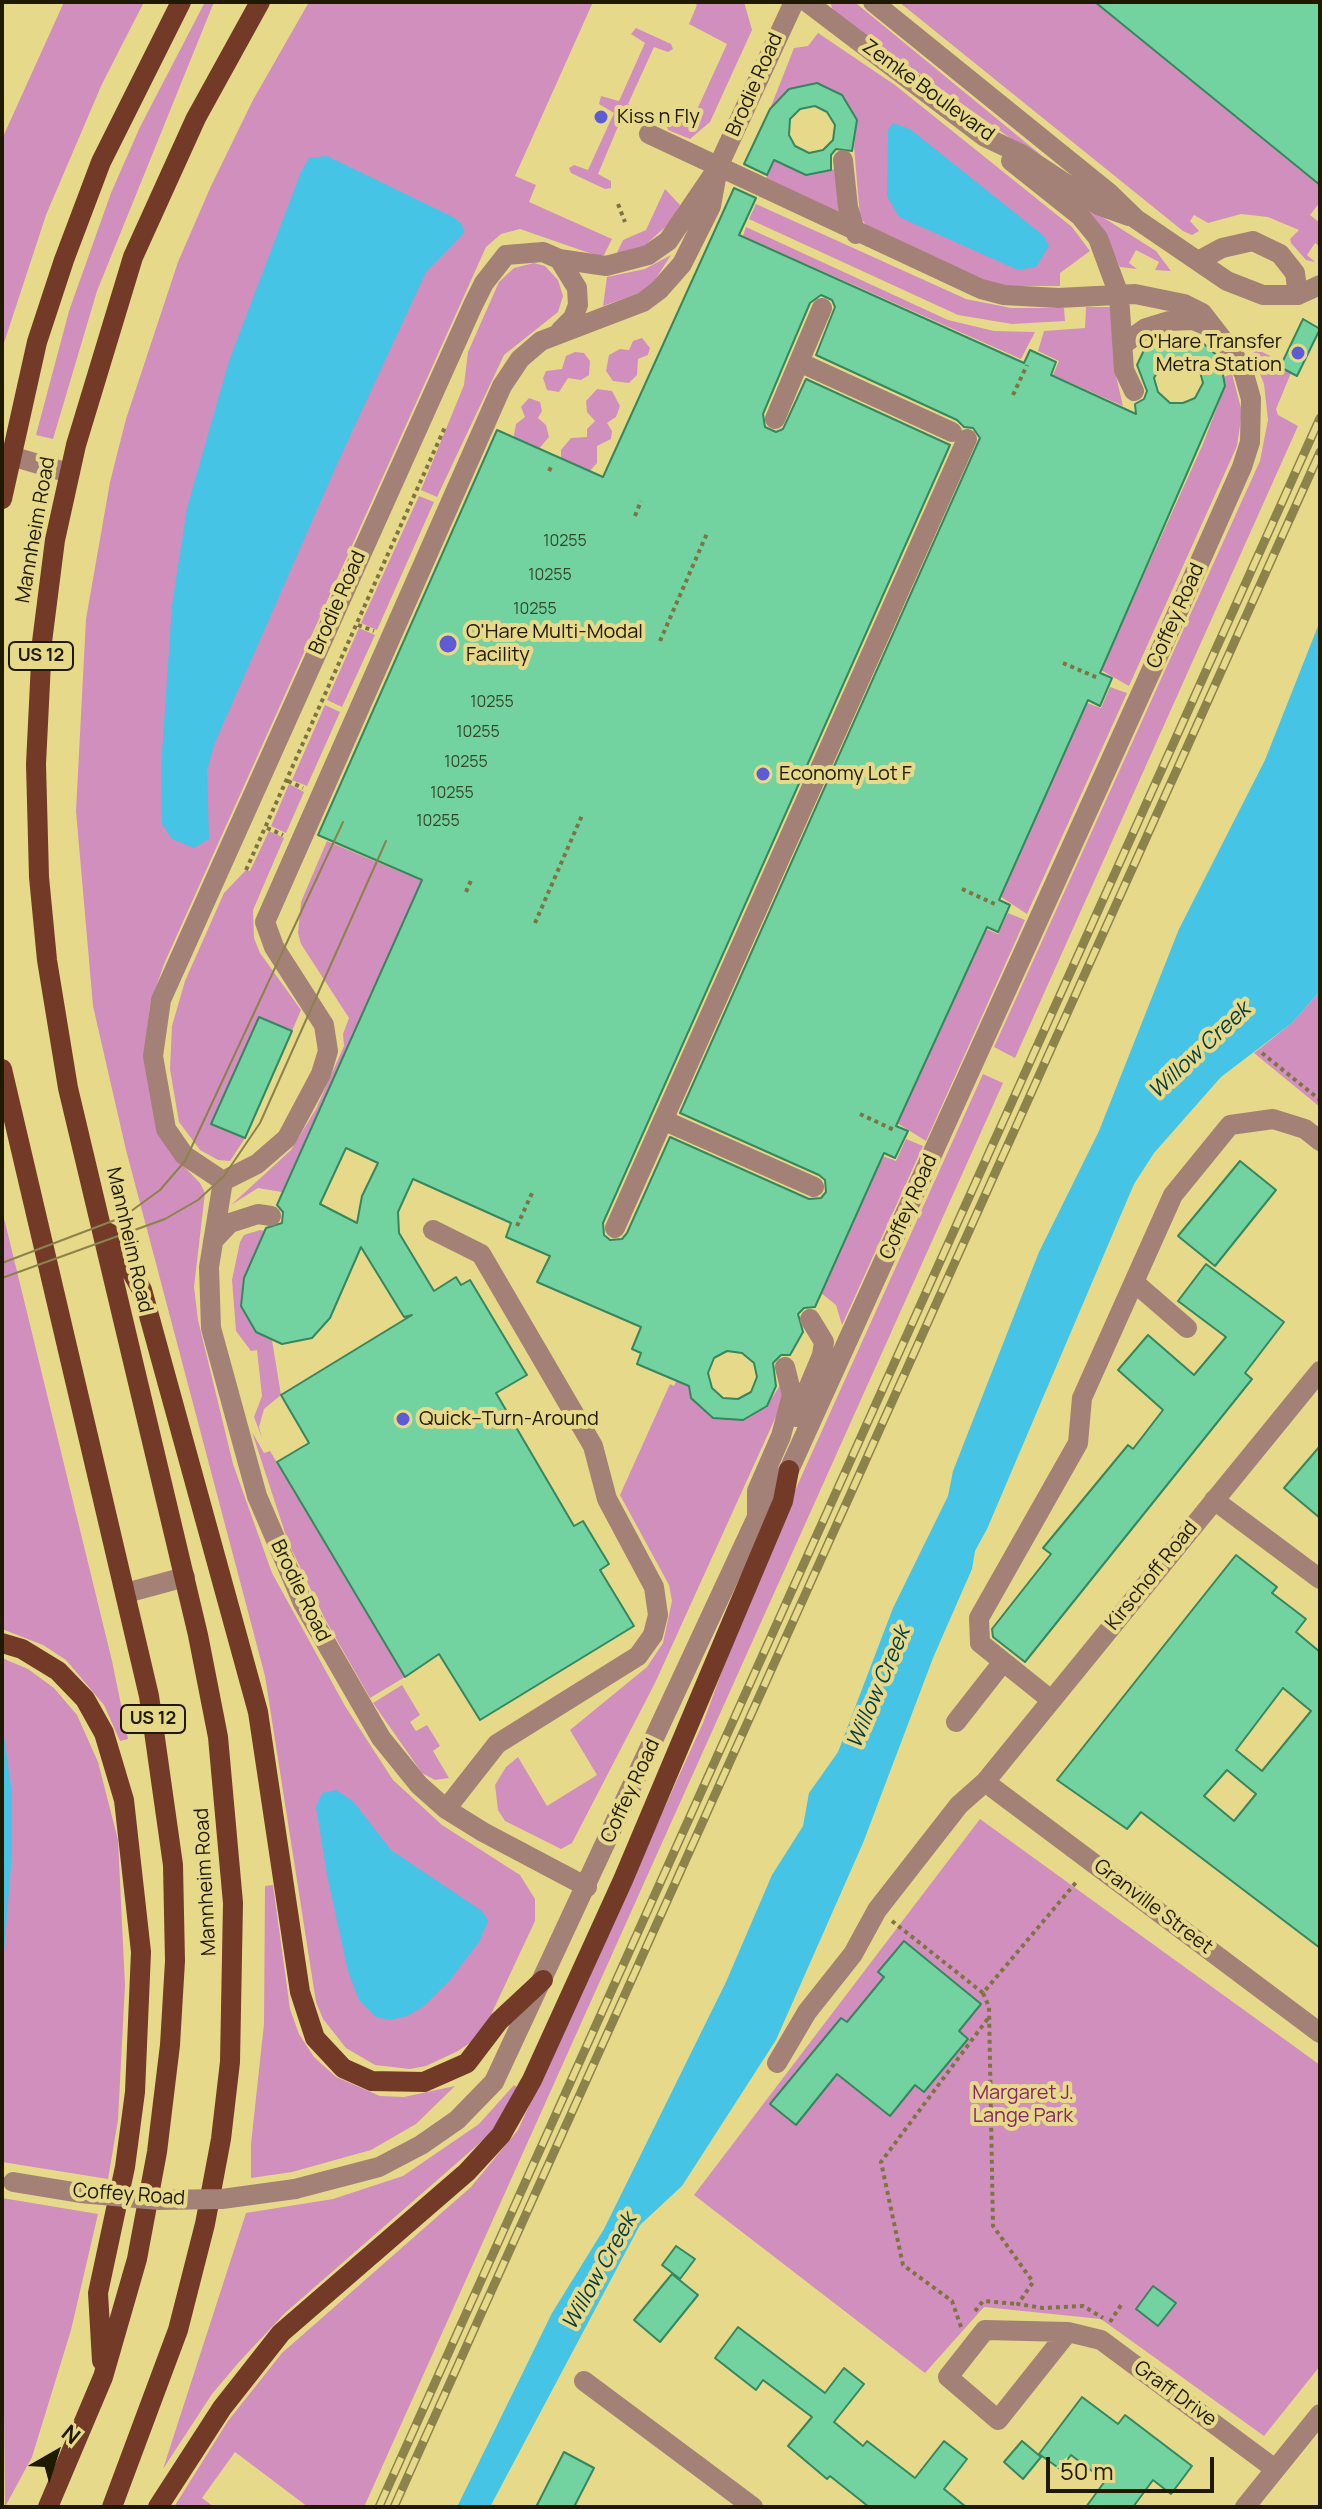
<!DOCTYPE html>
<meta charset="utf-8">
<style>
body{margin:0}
#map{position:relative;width:1322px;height:2509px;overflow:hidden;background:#e7d98a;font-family:Manrope,sans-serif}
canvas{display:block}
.frame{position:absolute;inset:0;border:4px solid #1f1900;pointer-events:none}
.north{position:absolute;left:16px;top:2413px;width:80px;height:80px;-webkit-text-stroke:6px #e7d98a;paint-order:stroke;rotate:39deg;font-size:22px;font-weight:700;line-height:32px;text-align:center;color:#1f1900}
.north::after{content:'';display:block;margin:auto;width:28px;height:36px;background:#1f1900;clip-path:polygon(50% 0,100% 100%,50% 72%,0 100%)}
.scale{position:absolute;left:1046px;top:2457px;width:168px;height:36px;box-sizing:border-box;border:4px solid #1f1900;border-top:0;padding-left:10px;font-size:24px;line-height:28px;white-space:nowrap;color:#1f1900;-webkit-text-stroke:6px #e7d98a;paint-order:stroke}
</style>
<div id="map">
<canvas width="1322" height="2509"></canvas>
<div class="frame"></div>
<div class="north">N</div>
<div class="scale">50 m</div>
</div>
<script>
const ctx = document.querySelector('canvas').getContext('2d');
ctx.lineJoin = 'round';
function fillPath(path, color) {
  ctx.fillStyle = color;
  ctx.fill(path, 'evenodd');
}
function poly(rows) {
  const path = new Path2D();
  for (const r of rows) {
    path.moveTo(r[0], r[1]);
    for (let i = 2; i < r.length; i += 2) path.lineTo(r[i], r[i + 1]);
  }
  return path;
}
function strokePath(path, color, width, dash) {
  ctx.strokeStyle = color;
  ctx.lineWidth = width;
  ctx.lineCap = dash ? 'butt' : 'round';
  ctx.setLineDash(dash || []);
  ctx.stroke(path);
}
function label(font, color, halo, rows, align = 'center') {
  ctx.font = font + ' Manrope,sans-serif';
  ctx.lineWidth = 8;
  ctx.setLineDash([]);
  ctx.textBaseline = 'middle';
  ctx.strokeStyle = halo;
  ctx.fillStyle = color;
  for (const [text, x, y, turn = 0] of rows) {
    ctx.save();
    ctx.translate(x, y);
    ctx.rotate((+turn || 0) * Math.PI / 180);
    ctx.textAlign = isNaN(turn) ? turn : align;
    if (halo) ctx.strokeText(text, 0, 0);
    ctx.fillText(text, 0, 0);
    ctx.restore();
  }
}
const green = poly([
 [64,2,144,2,102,84,46,215,2,349,2,139],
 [205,2,214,2,97,291,53,439,36,435,69,311,111,193,140,127],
 [309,2,593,2,515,176,536,185,529,202,612,239,604,255,595,255,520,229,501,234,486,247,164,964,150,1005,145,1047,169,1151,200,1183,205,1193,194,1287,198,1320,233,1464,272,1573,345,1706,393,1780,442,1825,520,1875,535,1899,535,1921,489,2019,471,2042,458,2051,426,2066,410,2069,375,2065,346,2048,323,2019,316,2002,265,1676,126,1150,93,1006,76,811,86,619,110,482,126,419,178,262,211,186,253,100],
 [691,2,744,2,752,30,710,122,690,139,668,130,666,124,671,118,690,125,727,44,689,24,697,5],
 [830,2,857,4,1041,155,1037,157,834,13],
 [899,2,1094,2,1313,180,1320,172,1320,202,1310,215,1320,223,1320,247,1315,243,1307,255,1315,262,1306,260,1291,243,1290,239,1299,230,1268,217,1241,214,1208,223,1194,215,1190,221,1199,231,1192,235,1183,231],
 [636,28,671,44,673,49,668,52,654,47,628,104,642,111,643,118,636,122,622,117,598,174,611,181,611,188,605,189,571,173,569,168,574,165,588,170,614,113,599,104,601,96,619,101,645,43,631,34],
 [818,33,895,85,1072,227,1090,251,1060,273,1060,286,1008,286,986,282,866,225,860,217,854,147,857,120,842,95,817,83,789,89,770,109,794,48,808,46],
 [774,160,806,175,835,169,841,215,765,181],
 [665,189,680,205,671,222,644,246,616,255,623,240,646,230],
 [756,204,966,299,1011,308,1064,308,1065,321,1012,324,958,315,749,219],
 [1082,204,1156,251,1171,271,1155,270,1159,262,1136,250,1129,263,1137,269,1120,267,1102,230],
 [746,227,948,320,994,331,1035,332,1021,359,743,236],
 [671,255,653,283,637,294,603,306,607,277,645,269],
 [534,263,545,266,558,280,563,296,558,312,504,355,437,497,421,490,464,385,468,352,499,282,514,268],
 [1086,307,1114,307,1116,376,1123,406,1053,375,1059,361,1038,351,1044,331,1085,328],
 [642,338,650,348,648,355,638,359,637,375,629,383,613,381,606,371,609,355,620,349,629,350,633,341],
 [1258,350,1283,362,1281,367,1291,373,1276,409,1278,415,1298,426,1015,1058,994,1047,1260,461,1268,420,1264,384,1252,354],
 [575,352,584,353,590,361,589,375,581,380,568,378,559,392,547,390,543,378,546,371,562,369,566,356],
 [1232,374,1242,412,1237,446,1129,686,1101,670,1203,444,1225,386,1223,377],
 [597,389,612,391,620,406,616,417,607,423,612,431,611,439,597,446,597,463,589,472,561,461,561,450,571,438,587,437,587,429,595,421,587,412,586,401],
 [529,398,540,402,542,411,538,418,546,425,549,437,537,451,515,440,514,435,516,424,525,417,521,407],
 [419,496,434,502,377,630,361,623],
 [359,628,375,635,342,707,327,700],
 [1110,687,1127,693,1027,914,1001,897,1087,703,1101,708],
 [325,705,340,712,307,786,292,780],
 [289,784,304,792,286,833,271,826],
 [269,831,284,838,253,910,254,938,260,953,301,1010,292,1031,259,1018,211,1123,245,1138,230,1161,218,1160,200,1150,179,1122,170,1069,172,1026,185,981,224,893,246,870,250,871],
 [327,841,422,881,282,1192,258,1188,231,1205,291,1150,316,1109,344,1046,343,1034,349,1018,301,944,298,933,301,902],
 [1008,913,1025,920,926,1141,897,1123,986,929,998,934],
 [1320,991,1320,1107,1254,1053,1292,1023],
 [983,1074,1003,1083,364,2507,308,2507,235,2452,202,2498,214,2507,174,2507,228,2421,282,2353,471,2187,518,2130,703,1723,760,1568],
 [906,1139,923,1146,842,1325,836,1305,821,1293,883,1156,896,1161],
 [2,1210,112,1661,128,1739,120,1741,104,1705,66,1660,43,1645,2,1629],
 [260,1230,265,1231,244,1278,241,1306,256,1332,272,1340,281,1395,264,1409,259,1427,262,1438,254,1417,262,1396,257,1350,251,1351,236,1331,232,1280,240,1242,244,1235],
 [682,1369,686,1371,691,1398,713,1418,743,1420,767,1406,782,1382,783,1401,655,1683,572,1843,561,1849,505,1821,498,1810,495,1785,506,1767,518,1757,547,1806,597,1775,570,1730,647,1667,663,1643,672,1601,669,1585,620,1495,670,1384,674,1386],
 [252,1432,264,1453,270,1451,405,1677,370,1698,325,1619,288,1542],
 [2,1658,28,1669,54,1688,77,1715,98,1762,118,1840,125,1985,118,2120,108,2179,2,2162],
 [402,1685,420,1715,410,1722,416,1731,427,1725,440,1746,433,1751,449,1778,435,1780,422,1773,373,1703],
 [980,1819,1320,2065,1320,2366,1264,2436,1101,2319,984,2307,925,2373,694,2195],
 [273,1885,290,2009,299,2034,314,2057,336,2077,380,2096,404,2097,455,2086,416,2124,371,2150,292,2172,251,2178,251,2144,264,2024,265,1886],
 [514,2085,521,2090,490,2134,285,2313,239,2362,212,2394,163,2469,246,2213,333,2199,403,2176,479,2124],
 [2,2198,98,2214,71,2330,32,2457,5,2507]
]);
const water = poly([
 [893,123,910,129,1044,236,1049,246,1036,267,1018,270,899,217,887,196,888,130],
 [327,156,453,217,462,224,464,233,426,272,338,462,214,745,207,771,209,839,194,848,172,839,162,824,161,768,172,605,187,508,229,361,301,172,309,158],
 [1320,621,1320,991,1292,1023,1221,1077,1154,1153,1134,1184,987,1529,975,1551,972,1569,933,1658,863,1843,776,2040,682,2186,640,2225,490,2507,457,2507,552,2313,604,2229,726,1982,772,1875,803,1826,809,1793,838,1752,893,1608,948,1496,953,1471,1039,1252,1099,1131,1179,929,1265,760],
 [2,1722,12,1793,12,1853,2,1978],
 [336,1790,353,1801,391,1850,482,1911,488,1921,479,1942,450,1980,424,2006,407,2016,390,2020,376,2017,359,2000,348,1971,327,1875,316,1807,322,1793]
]);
const building = poly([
 [1095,2,1320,2,1320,185,1095,2],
 [817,83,842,95,857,120,852,151,836,149,831,155,831,170,806,175,774,160,767,175,744,164,770,109,789,89,817,83],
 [815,106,827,112,835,125,833,140,823,150,809,153,795,146,789,135,790,119,800,109,815,106],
 [734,188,756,198,739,235,1024,363,1030,350,1056,362,1051,375,1136,414,1135,404,1144,399,1147,391,1137,365,1145,348,1169,335,1197,338,1220,358,1225,386,1100,673,1112,678,1100,706,1088,700,999,900,1010,905,998,932,987,927,896,1126,908,1131,895,1158,884,1153,815,1307,804,1308,798,1314,803,1332,790,1355,781,1355,773,1363,776,1386,767,1406,743,1420,713,1418,691,1398,689,1386,637,1364,641,1353,632,1349,641,1327,537,1282,550,1256,506,1237,511,1223,413,1179,398,1212,399,1233,434,1291,456,1277,461,1285,470,1280,527,1375,496,1393,574,1526,583,1521,609,1564,600,1570,634,1626,480,1720,439,1654,405,1677,277,1462,309,1443,281,1395,412,1315,404,1317,361,1247,330,1318,312,1338,282,1344,256,1332,241,1306,244,1278,266,1228,282,1223,283,1212,277,1205,422,880,318,835,497,430,603,477,734,188],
 [821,295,832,300,835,307,816,355,957,420,964,427,973,428,980,438,680,1113,819,1175,825,1180,826,1192,821,1198,809,1199,670,1137,627,1233,622,1239,610,1240,604,1235,603,1223,950,445,806,379,783,429,776,432,765,427,763,414,787,357,810,303,821,295],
 [1172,357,1189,358,1199,368,1203,383,1195,398,1183,403,1170,403,1158,392,1154,378,1161,365,1172,357],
 [346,1148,378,1163,362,1196,357,1223,320,1204,346,1148],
 [727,1351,742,1353,754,1363,757,1377,751,1392,738,1399,723,1398,712,1388,708,1373,714,1358,727,1351],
 [1303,319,1320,329,1297,376,1280,367,1303,319],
 [259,1017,292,1031,245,1138,211,1124,259,1017],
 [1240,1161,1276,1190,1215,1266,1178,1236,1240,1161],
 [1206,1264,1284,1322,1245,1373,1252,1379,1025,1662,993,1637,992,1629,1051,1554,1043,1548,1128,1445,1133,1449,1163,1410,1118,1370,1148,1335,1194,1375,1226,1337,1178,1301,1206,1264],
 [1320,1446,1320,1518,1284,1488,1320,1446],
 [1236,1555,1277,1587,1272,1593,1306,1619,1296,1632,1320,1652,1320,1948,1141,1812,1127,1829,1057,1780,1236,1555],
 [1283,1688,1311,1711,1262,1771,1236,1750,1283,1688],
 [1227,1770,1256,1794,1234,1821,1204,1796,1227,1770],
 [904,1941,981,2004,959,2031,968,2039,924,2092,915,2085,890,2116,837,2074,796,2125,770,2104,841,2018,847,2022,884,1977,878,1972,904,1941],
 [676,2246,695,2259,680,2279,662,2265,676,2246],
 [672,2274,698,2295,660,2342,634,2320,672,2274],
 [1153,2286,1176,2303,1158,2326,1136,2309,1153,2286],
 [738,2327,825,2393,844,2368,864,2384,834,2422,863,2446,867,2441,915,2478,944,2441,967,2459,944,2489,966,2507,869,2507,830,2476,827,2479,788,2446,812,2417,763,2380,756,2390,715,2358,738,2327],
 [1082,2397,1118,2424,1125,2415,1192,2466,1171,2494,1153,2480,1133,2507,1086,2507,1105,2481,1071,2455,1060,2469,1039,2454,1082,2397],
 [1022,2441,1041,2457,1023,2479,1004,2462,1022,2441],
 [564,2452,594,2468,574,2507,536,2507,564,2452]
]);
const path = poly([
 [618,204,625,222],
 [1013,395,1027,365],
 [549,471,551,467],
 [635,516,641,501],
 [358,625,374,631],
 [660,641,708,531],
 [1063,663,1098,678],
 [288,781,303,788],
 [267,828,283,835],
 [246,870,445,427],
 [962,889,997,905],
 [466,892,472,878],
 [535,923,583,813],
 [1262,1053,1320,1100],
 [860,1114,894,1130],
 [517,1226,533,1191],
 [892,1921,983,1993,1078,1880],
 [983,1993,989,2007,993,2226,1033,2282,1018,2304,1043,2308,1083,2306,1103,2318],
 [975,2311,983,2301,1018,2304],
 [1110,2322,1121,2305],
 [961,2327,952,2301,903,2265,881,2162,989,2017]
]);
const minor = poly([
 [807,2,985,137,1021,154,1098,205,1129,216],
 [873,2,1108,192,1136,219,1227,281,1263,295,1298,295,1320,285],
 [843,160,848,207,856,234],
 [1011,161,1080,216,1098,238,1119,295,1124,370,1134,391],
 [559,259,577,288,578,305,573,318,560,331],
 [1198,261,1222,248,1253,241,1280,254,1295,273,1298,295],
 [822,308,799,362,952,432],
 [1125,343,1146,328,1169,321,1193,320,1210,327],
 [775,419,799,362],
 [11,456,69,473],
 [663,1120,814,1187],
 [223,1181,184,1155,166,1129,153,1056,161,1000,473,305,484,283,506,255,543,252,559,259,606,266,648,255,668,241,717,169,794,2],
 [223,1181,257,1164,287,1138,321,1074,328,1051,324,1025,274,947,265,922,502,386,520,359,541,341,643,302,659,290,682,264,711,206,717,173],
 [223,1181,209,1267,211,1328,257,1496,303,1603,381,1738,419,1785,446,1809,483,1832,587,1887],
 [615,1228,967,439],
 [433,1230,481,1254,593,1446,607,1499,654,1587,658,1615,653,1635,638,1656,497,1744,446,1809],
 [213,1241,230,1223,258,1214,271,1216],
 [1135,1283,1187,1328],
 [796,1417,822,1355,824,1342,810,1319],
 [1214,1500,1320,1579],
 [757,1517,757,1491,781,1436,792,1395,785,1367],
 [126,1593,185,1577],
 [1051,1700,980,1643,979,1618,1078,1443,1082,1398,1173,1195,1230,1125,1273,1119,1305,1129,1320,1141],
 [956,1722,1003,1662],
 [985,1782,1320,2033],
 [777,2063,807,2012,853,1954,877,1910,959,1805,985,1782,1320,1371],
 [295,2189,379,2167,421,2145,457,2120,494,2082,757,1517,789,1470,1167,636,1242,467,1250,442,1251,399,1244,374,1233,353,1202,313,1184,304,1135,294,1058,298,1004,295,981,289,649,134],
 [1068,2332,998,2420,948,2377,985,2330,1068,2332,1101,2340,1275,2469],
 [584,2381,753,2507],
 [1245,2507,1320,2414]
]);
const major = poly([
 [2,499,37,342,64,260,101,162,181,2],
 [2,1069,149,1696,173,1865,175,1961,170,2045,157,2152,137,2259,103,2377,48,2507],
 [109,1233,142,1290,258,1712,300,1992,315,2038,343,2068,372,2081,424,2082,467,2063,499,2021,543,1980],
 [2,1643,22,1649,58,1671,85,1699,104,1733,124,1800,141,1952,135,2092,125,2167,98,2293,102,2361],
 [112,2507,178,2330,205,2224,221,2139,230,2062,233,1903,218,1737,198,1635,68,1088,47,960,39,877,36,764,42,642,55,540,76,445,133,257,196,118,260,2],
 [158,2507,222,2408,281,2333,467,2172,501,2135,532,2080,623,1880,783,1501,789,1470]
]);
const tram = poly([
 [2,1263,123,1217,160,1190,185,1161,343,822],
 [2,1278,165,1219,198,1200,224,1176,260,1123,386,841]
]);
const rail = poly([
 [379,2507,1320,418],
 [394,2507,1320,452]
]);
const minorBridge = poly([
 [13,2182,80,2193,159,2200,222,2199,295,2189]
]);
const markers = [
 [601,117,8,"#5d5cd4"],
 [1298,353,8,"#5d5cd4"],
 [448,644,10,"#5d5cd4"],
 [763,774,8,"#5d5cd4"],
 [403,1419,8,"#5d5cd4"]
];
const numberNames = [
 ["10255",565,542],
 ["10255",550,576],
 ["10255",535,610],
 ["10255",492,703],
 ["10255",478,733],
 ["10255",466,763],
 ["10255",452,794],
 ["10255",438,822]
];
const shields = [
 [41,656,64],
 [153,1719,64]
];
const shieldNames = [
 ["US 12",41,656],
 ["US 12",153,1719]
];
const streetNames = [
 ["Brodie Road",755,85,-66],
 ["Zemke Boulevard",928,91,36],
 ["Mannheim Road",36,530,-80],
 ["Brodie Road",338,603,-66],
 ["Coffey Road",1176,616,-66],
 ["Coffey Road",909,1207,-66],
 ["Mannheim Road",129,1240,77],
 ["Kirschoff Road",1152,1576,-51],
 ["Brodie Road",300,1591,64],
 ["Coffey Road",631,1791,-65],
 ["Mannheim Road",206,1882,-93],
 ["Granville Street",1153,1907,37],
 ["Coffey Road",129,2195,4],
 ["Graff Drive",1175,2394,36]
];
const poiNames = [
 ["Kiss n Fly",617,117],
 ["O'Hare Transfer",1282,342,"right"],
 ["Metra Station",1282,365,"right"],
 ["O'Hare Multi-Modal",466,632],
 ["Facility",466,655],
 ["Economy Lot F",779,774],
 ["Quick–Turn-Around",419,1419]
];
const parkNames = [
 ["Margaret J.",1023,2093],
 ["Lange Park",1023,2116]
];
const waterNames = [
 ["Willow Creek",1200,1051,-43],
 ["Willow Creek",879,1688,-67],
 ["Willow Creek",600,2272,-61]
];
fillPath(green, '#d18fbd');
fillPath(water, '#45c4e5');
fillPath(building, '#72d3a0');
strokePath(building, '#36865e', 2);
strokePath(path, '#7e7442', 4, [4, 4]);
strokePath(minor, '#a38176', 20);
strokePath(major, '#723a27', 20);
strokePath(tram, '#8c824b', 2);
strokePath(rail, '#8c824b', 9);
strokePath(rail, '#e7d98a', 6, [18]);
strokePath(minorBridge, '#a38176', 20);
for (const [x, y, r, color] of markers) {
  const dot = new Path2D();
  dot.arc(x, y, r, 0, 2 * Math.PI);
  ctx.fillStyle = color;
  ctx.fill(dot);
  strokePath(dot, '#e7d98a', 3);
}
label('16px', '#344828', null, numberNames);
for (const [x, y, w] of shields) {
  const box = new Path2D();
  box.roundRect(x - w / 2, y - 14, w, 28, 6);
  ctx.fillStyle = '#e7d98a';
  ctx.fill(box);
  strokePath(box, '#1f1900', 2);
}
label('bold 18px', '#1f1900', null, shieldNames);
label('20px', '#1f1900', '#e7d98a', streetNames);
label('20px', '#1f1900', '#e7d98a', poiNames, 'left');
label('20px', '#84286d', '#e7d98a', parkNames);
label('italic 22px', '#003b49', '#e7d98a', waterNames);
</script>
